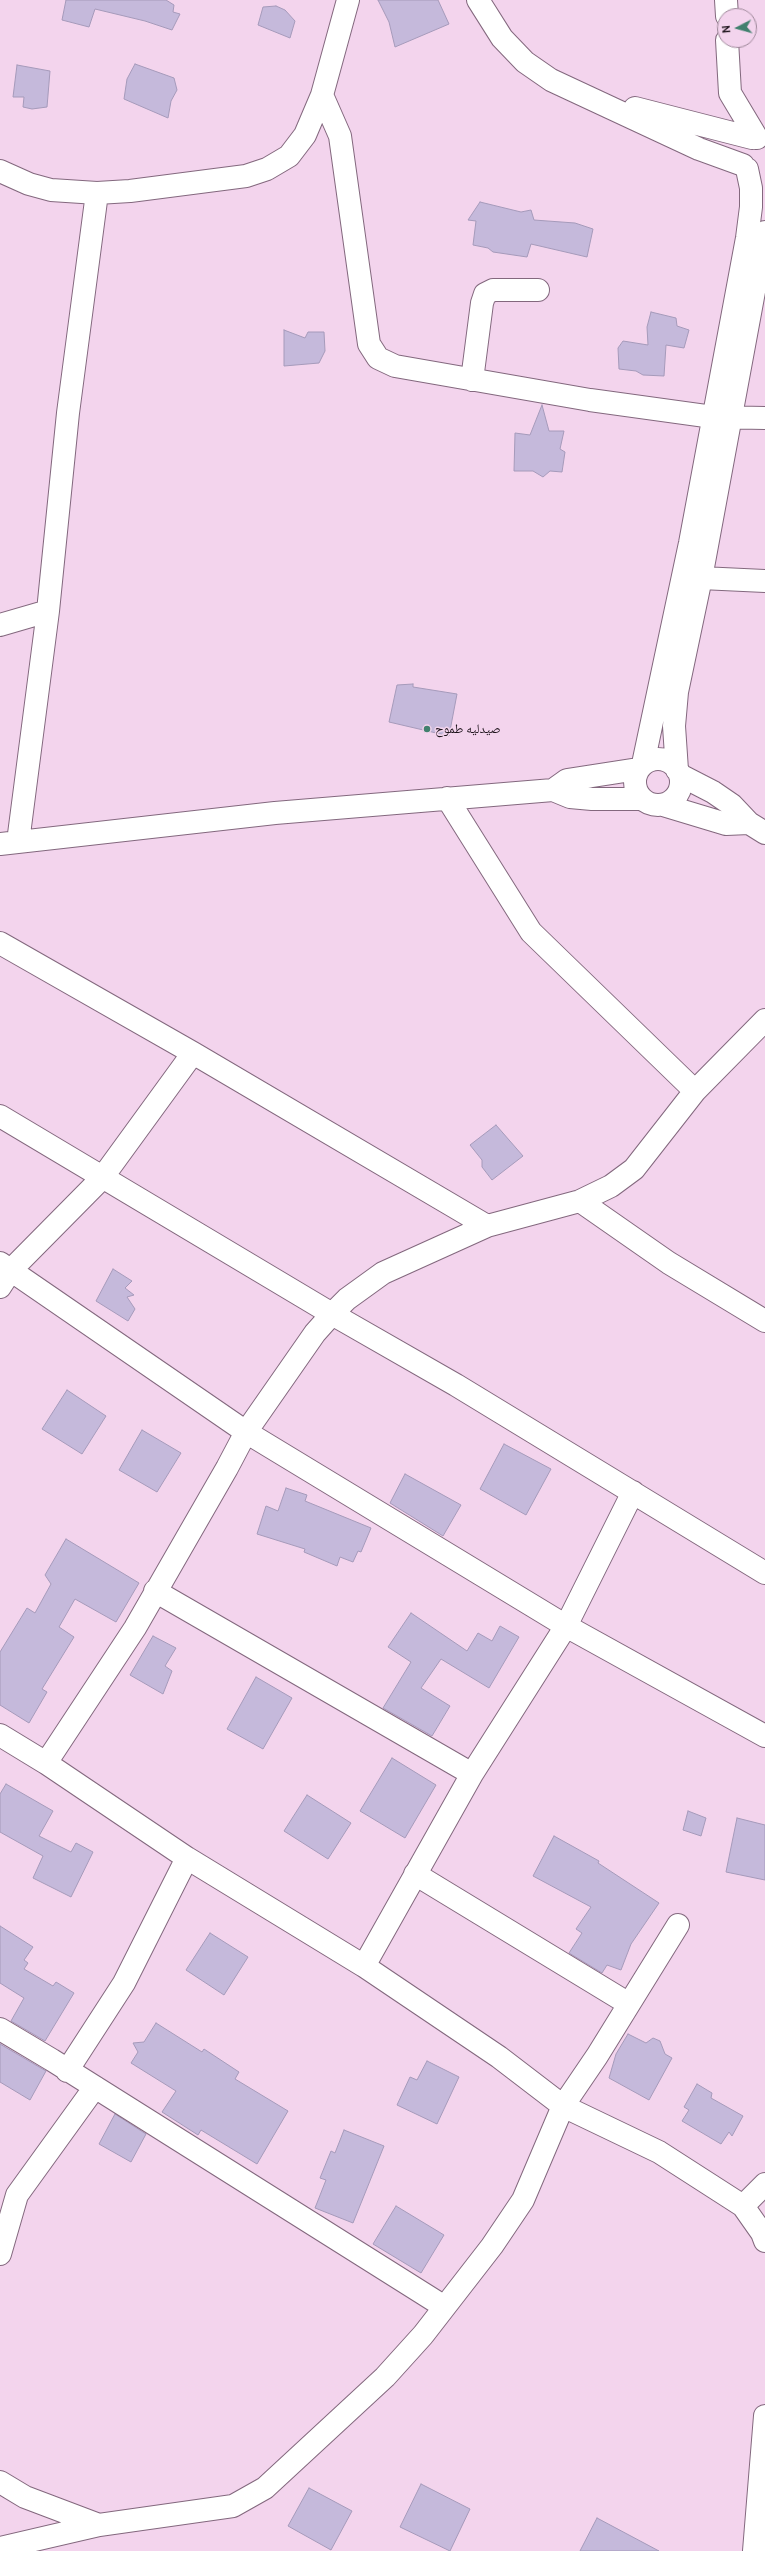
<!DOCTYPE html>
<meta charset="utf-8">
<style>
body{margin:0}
#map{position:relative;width:765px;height:2551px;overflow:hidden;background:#f3d4ed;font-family:Cabin,sans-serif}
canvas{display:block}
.north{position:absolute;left:717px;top:8px;width:40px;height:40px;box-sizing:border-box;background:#f3d4ed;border:1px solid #9d8799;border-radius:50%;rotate:264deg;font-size:11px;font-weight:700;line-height:16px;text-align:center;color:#1d131b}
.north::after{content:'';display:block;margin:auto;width:14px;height:18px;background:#41806e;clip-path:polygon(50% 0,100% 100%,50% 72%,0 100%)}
</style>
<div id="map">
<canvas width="765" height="2551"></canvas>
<div class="north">N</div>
</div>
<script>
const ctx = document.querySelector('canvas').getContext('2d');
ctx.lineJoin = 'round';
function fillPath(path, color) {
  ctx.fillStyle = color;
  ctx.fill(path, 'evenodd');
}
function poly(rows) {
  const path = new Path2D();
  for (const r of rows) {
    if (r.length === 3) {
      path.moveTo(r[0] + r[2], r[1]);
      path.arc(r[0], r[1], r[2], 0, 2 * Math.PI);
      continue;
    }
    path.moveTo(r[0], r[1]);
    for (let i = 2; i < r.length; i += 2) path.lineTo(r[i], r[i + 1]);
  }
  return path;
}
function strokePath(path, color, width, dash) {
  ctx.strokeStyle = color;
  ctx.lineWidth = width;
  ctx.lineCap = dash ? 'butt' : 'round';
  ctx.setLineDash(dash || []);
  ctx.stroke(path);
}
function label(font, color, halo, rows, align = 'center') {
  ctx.font = font + ' Cabin,"Noto Naskh Arabic",sans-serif';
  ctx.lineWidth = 3;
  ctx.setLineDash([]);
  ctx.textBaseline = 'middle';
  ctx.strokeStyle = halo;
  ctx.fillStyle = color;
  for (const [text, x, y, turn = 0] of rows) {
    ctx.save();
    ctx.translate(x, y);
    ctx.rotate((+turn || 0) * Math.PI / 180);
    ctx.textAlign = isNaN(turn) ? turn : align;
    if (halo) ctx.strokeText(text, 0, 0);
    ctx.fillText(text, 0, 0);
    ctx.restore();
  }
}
const building = poly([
 [66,0,166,0,174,5,173,12,180,14,172,30,145,21,95,9,89,27,62,20,66,0],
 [378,0,438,0,449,24,395,47,389,22,378,0],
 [276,6,285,10,295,21,290,38,258,25,263,7,276,6],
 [135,64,174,78,177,90,171,101,168,118,124,99,127,79,135,64],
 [17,65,50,71,47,107,32,109,23,107,24,97,13,97,17,65],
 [480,202,521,212,531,210,534,220,575,223,593,229,587,257,531,244,527,257,493,252,488,248,473,245,476,221,468,220,480,202],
 [651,312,676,318,677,326,689,330,684,348,666,345,664,376,643,375,636,371,619,369,618,348,623,341,648,345,647,327,651,312],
 [284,330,305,338,308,332,324,332,325,351,319,363,284,366,284,330],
 [542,405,549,431,564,431,560,449,565,452,562,472,550,471,543,477,533,471,514,471,515,433,530,435,542,405],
 [413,684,413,687,457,694,449,736,389,722,397,685,413,684],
 [496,1125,523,1156,492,1180,482,1167,482,1160,470,1145,496,1125],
 [113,1269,132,1281,125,1288,134,1295,127,1297,135,1309,128,1321,96,1301,113,1269],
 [67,1390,106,1416,82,1454,42,1429,67,1390],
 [142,1430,181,1453,157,1492,119,1470,142,1430],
 [504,1444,551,1469,526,1515,480,1489,504,1444],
 [405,1474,461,1505,443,1536,390,1503,405,1474],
 [286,1488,307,1495,305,1501,371,1528,361,1552,358,1551,353,1562,340,1557,337,1566,304,1552,305,1549,257,1534,266,1506,278,1511,286,1488],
 [66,1539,139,1583,116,1622,75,1599,59,1627,74,1637,42,1689,47,1692,29,1723,0,1705,0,1652,27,1608,35,1613,51,1584,45,1575,66,1539],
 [411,1613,467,1651,478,1633,492,1641,500,1626,519,1637,489,1688,441,1659,421,1688,450,1706,432,1736,383,1708,411,1662,388,1647,411,1613],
 [153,1636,176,1648,165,1666,172,1671,163,1694,130,1675,153,1636],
 [256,1677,292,1698,263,1749,227,1729,256,1677],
 [392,1758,436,1785,405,1838,360,1811,392,1758],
 [6,1784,53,1811,39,1836,71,1852,76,1843,93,1852,71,1897,33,1878,43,1856,0,1832,0,1794,6,1784],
 [307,1795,351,1823,328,1859,284,1831,307,1795],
 [688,1811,706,1818,701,1836,683,1830,688,1811],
 [737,1818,765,1825,765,1880,726,1872,737,1818],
 [554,1836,599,1861,598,1863,659,1903,631,1944,621,1970,607,1965,602,1973,569,1953,582,1933,576,1929,591,1907,533,1876,554,1836],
 [0,1926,33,1947,24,1960,28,1963,24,1969,53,1986,56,1982,74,1993,45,2041,11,2021,24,1998,0,1983,0,1926],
 [210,1933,248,1957,224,1995,186,1970,210,1933],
 [156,2023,202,2052,204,2049,239,2072,235,2079,288,2111,257,2164,201,2130,198,2135,162,2112,176,2091,131,2063,138,2052,133,2043,144,2042,156,2023],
 [628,2034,646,2043,653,2038,660,2041,665,2054,672,2058,649,2100,609,2078,616,2054,628,2034],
 [0,2044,46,2071,30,2100,0,2082,0,2044],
 [427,2061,459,2077,437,2124,397,2105,410,2077,417,2080,427,2061],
 [697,2084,712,2093,711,2098,743,2116,732,2136,729,2132,721,2144,682,2121,689,2110,684,2107,697,2084],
 [115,2114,146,2134,131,2162,99,2144,115,2114],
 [344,2130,384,2146,353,2223,315,2208,326,2180,320,2178,331,2151,335,2153,344,2130],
 [396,2206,444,2235,421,2273,373,2244,396,2206],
 [421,2484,470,2509,450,2551,400,2527,421,2484],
 [309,2488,352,2511,331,2550,288,2526,309,2488],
 [597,2518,659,2551,580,2551,597,2518]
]);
const minor = poly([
 [478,0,502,38,525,62,551,80,699,149,743,165],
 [726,0,727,16],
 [727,40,730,93,757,138],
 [322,95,340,136,369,344,378,358,395,366,590,400,713,417,765,418],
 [635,108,752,138],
 [0,171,29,184,51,190,97,193,130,191,246,176,267,169,289,156,305,135,322,95,348,0],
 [472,380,482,303,485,294,493,290,538,290],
 [701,578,765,581],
 [0,625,48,611],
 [658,782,23],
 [643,764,690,543,747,238,751,207,751,188,747,169],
 [677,770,674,726,677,692,701,578,765,232],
 [680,775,713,792,732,805,749,823,765,833],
 [553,790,567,780,638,769],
 [447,798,531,932,695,1091],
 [663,805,726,824,749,823],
 [18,842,48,611,68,413,97,193],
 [0,844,275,813,553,790,570,797,592,799,641,799],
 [0,943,193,1053,487,1226],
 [0,1116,332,1314,456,1385,765,1573],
 [580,1201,669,1263,765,1321],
 [0,1263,246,1432,566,1626,765,1736],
 [0,1287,11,1270,102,1178,193,1053],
 [155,1591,472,1774],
 [0,1735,46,1763,187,1858,364,1966,499,2057,563,2106,659,2152,743,2206,762,2233,765,2241],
 [46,1763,135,1628,227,1468,246,1432,315,1333,332,1314,347,1299,383,1273,487,1226,580,1201,611,1186,634,1169,695,1091,765,1020],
 [415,1874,629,2004],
 [364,1966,472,1774,566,1626,633,1492],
 [0,2029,52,2060,443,2306],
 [67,2071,124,1983,187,1858],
 [743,2206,765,2184],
 [0,2254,17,2195,95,2087],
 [0,2482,25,2497,99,2525],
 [0,2548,99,2525,233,2506,265,2488,385,2377,423,2335,492,2246,523,2200,563,2106,597,2056,678,1925],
 [754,2551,765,2416]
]);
const markers = [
 [427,729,4,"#41806e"]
];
const poiNames = [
 ["صيدليه طموح",435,729]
];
fillPath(building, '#c5b9db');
strokePath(building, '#a59aba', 1);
strokePath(minor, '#83687e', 24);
strokePath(minor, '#fff', 22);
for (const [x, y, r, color] of markers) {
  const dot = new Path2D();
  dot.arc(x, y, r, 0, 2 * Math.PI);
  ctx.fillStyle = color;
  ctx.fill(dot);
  strokePath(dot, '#f3d4ed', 1.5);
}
label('13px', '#1d131b', '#f3d4ed', poiNames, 'left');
</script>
